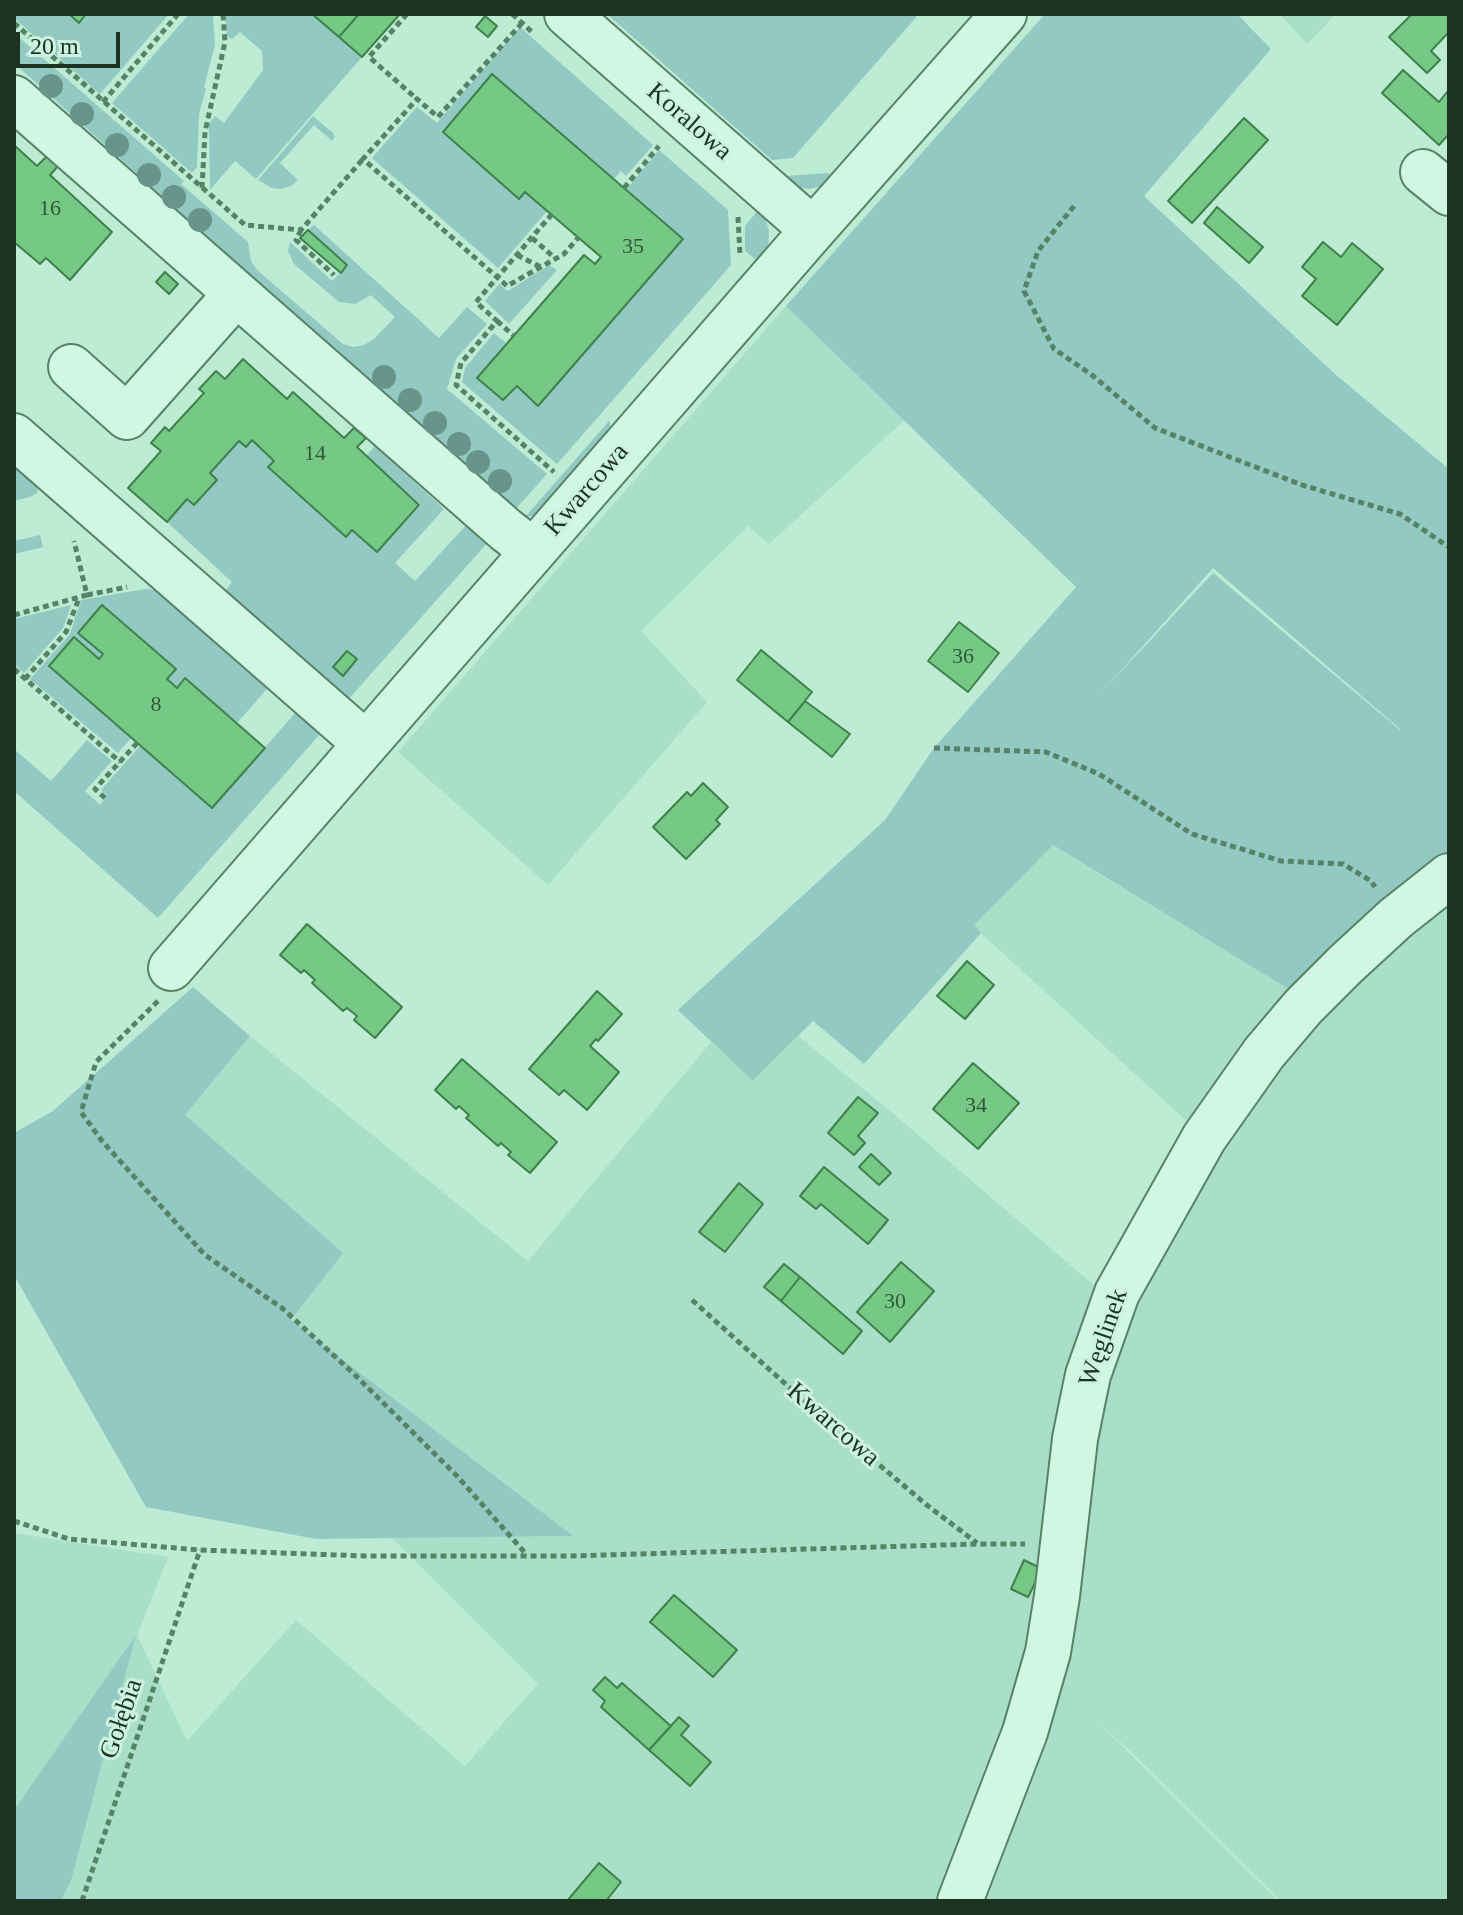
<!DOCTYPE html>
<meta charset="utf-8">
<style>
body{margin:0}
#map{position:relative;width:1463px;height:1915px;overflow:hidden;background:#beebd4;font-family:"Times New Roman",serif}
canvas{display:block}
.frame{position:absolute;inset:0;border:16px solid #1c3322;pointer-events:none}
.scale{position:absolute;left:16px;top:32px;width:104px;height:36px;box-sizing:border-box;border:4px solid #1c3322;border-top:0;padding-left:10px;font-size:24px;line-height:28px;white-space:nowrap;color:#1c3322;-webkit-text-stroke:6px #cdf3e0;paint-order:stroke}
</style>
<div id="map">
<canvas width="1463" height="1915"></canvas>
<div class="frame"></div>
<div class="scale">20 m</div>
</div>
<script>
const ctx = document.querySelector('canvas').getContext('2d');
ctx.lineJoin = 'round';
function fillPath(path, color) {
  ctx.fillStyle = color;
  ctx.fill(path, 'evenodd');
}
function poly(rows) {
  const path = new Path2D();
  for (const r of rows) {
    path.moveTo(r[0], r[1]);
    for (let i = 2; i < r.length; i += 2) path.lineTo(r[i], r[i + 1]);
  }
  return path;
}
function strokePath(path, color, width, dash) {
  ctx.strokeStyle = color;
  ctx.lineWidth = width;
  ctx.lineCap = dash ? 'butt' : 'round';
  ctx.setLineDash(dash || []);
  ctx.stroke(path);
}
function label(font, color, halo, rows, align = 'center') {
  ctx.font = font + ' "Times New Roman",serif';
  ctx.lineWidth = 6;
  ctx.setLineDash([]);
  ctx.textBaseline = 'middle';
  ctx.strokeStyle = halo;
  ctx.fillStyle = color;
  for (const [text, x, y, turn = 0] of rows) {
    ctx.save();
    ctx.translate(x, y);
    ctx.rotate((+turn || 0) * Math.PI / 180);
    ctx.textAlign = isNaN(turn) ? turn : align;
    if (halo) ctx.strokeText(text, 0, 0);
    ctx.fillText(text, 0, 0);
    ctx.restore();
  }
}
const farmland = poly([
 [1280,14,1336,14,1307,44],
 [786,306,907,418,769,544,748,526,641,631,707,702,548,885,398,752],
 [1052,845,1298,995,1193,1127,973,926],
 [1449,890,1449,1901,1281,1901,1148,1768,1091,1715,1278,1901,970,1901,1105,1363,1250,1087],
 [250,1036,528,1261,711,1042,754,1081,798,1036,882,1104,1096,1287,1034,1661,948,1901,61,1901,71,1881,135,1638,14,1810,14,1533,168,1557,137,1635,187,1741,296,1620,465,1766,538,1684,392,1538,572,1536,291,1320,342,1253,184,1115]
]);
const green = poly([
 [14,14,69,14,79,22,86,14,169,14,100,94,14,18],
 [189,14,213,14,215,45,204,87,206,89,199,114,197,167,192,173,112,103],
 [225,14,312,14,362,57,256,179,235,161,210,190,209,124,215,116,224,123,263,70,262,51,240,32,232,39,227,36],
 [607,14,919,14,793,158,772,160],
 [1045,14,1237,14,1271,49,1144,196,1335,374,1449,469,1449,864,1298,995,1053,845,974,925,981,933,864,1064,813,1021,753,1081,678,1010,885,820,934,748,1076,587,786,306],
 [1213,568,1400,729,1400,730,1213,573,1099,695],
 [520,27,653,145,626,176,621,171,614,179,492,74,519,199,525,192,547,211,498,268,372,158,417,107,437,123],
 [14,33,184,181,181,184,248,242,251,261,257,270,343,344,353,347,364,345,374,339,395,317,371,295,355,304,339,302,294,264,288,251,290,242,332,281,347,266,308,230,314,225,439,338,467,307,487,324,456,359,447,389,547,474,513,512,14,63],
 [313,116,333,133,335,137,332,141,314,125,280,163,298,180,291,186,281,189,272,188,258,180],
 [659,150,728,210,731,265,557,464,462,382,465,368,494,333,506,343,478,378,517,386,538,405,683,240,626,190],
 [828,173,835,180,822,186,809,189,788,186,782,183,787,176],
 [759,209,766,220,769,231,768,253,761,264,745,251,745,226],
 [549,265,557,270,509,324,485,301,499,284,508,291],
 [610,420,610,439,541,515,525,517],
 [252,440,274,461,268,468,345,537,352,530,377,552,421,505,368,457,367,455,375,446,444,509,395,563,415,581,469,522,489,541,346,702,224,593,232,582,167,522,187,499,216,480,210,473,239,441,246,447],
 [14,467,38,488,37,493,30,497,14,501],
 [40,535,43,547,14,554,14,541],
 [145,589,155,590,267,689,237,723,185,678,177,688,167,679,176,669,103,605,79,633,103,654,99,659,132,737,118,753,30,679,70,634,81,600],
 [71,605,63,628,24,673,14,664,14,619],
 [295,713,320,734,158,918,14,791,14,749,51,781,87,740,112,761,85,791,100,805,107,796,101,790,141,745,212,808],
 [193,987,250,1036,185,1115,343,1253,291,1320,573,1536,316,1539,146,1507,14,1275,14,1133,53,1111],
 [136,1635,71,1881,61,1901,14,1901,14,1810]
]);
const building = poly([
 [69,14,86,14,79,23,69,14],
 [312,14,359,14,339,37,312,14],
 [359,14,400,14,362,57,339,37,359,14],
 [1412,14,1449,14,1449,32,1431,51,1440,60,1427,73,1389,37,1412,14],
 [485,16,497,26,488,37,476,27,485,16],
 [1403,70,1439,102,1447,92,1449,93,1449,134,1439,145,1382,93,1403,70],
 [492,74,683,239,538,406,517,386,503,400,477,378,584,255,595,264,601,257,525,192,519,199,443,132,492,74],
 [1244,118,1268,140,1192,223,1168,201,1244,118],
 [14,145,37,166,48,155,59,165,50,175,112,232,70,280,46,258,40,264,14,242,14,145],
 [1217,207,1263,247,1249,263,1204,223,1217,207],
 [308,230,347,265,341,273,300,238,308,230],
 [1323,242,1341,257,1352,243,1383,269,1337,325,1302,296,1316,279,1302,267,1323,242],
 [165,272,178,284,169,294,156,282,165,272],
 [243,359,287,399,293,392,344,438,354,428,366,438,357,447,419,505,377,552,352,530,346,537,268,467,274,461,252,440,246,447,239,441,210,473,217,480,194,505,187,499,167,522,128,488,161,451,151,443,165,427,169,431,204,393,199,389,216,371,225,379,243,359],
 [102,605,176,669,167,679,177,688,185,678,265,748,212,808,49,666,74,637,99,659,103,654,78,633,102,605],
 [959,622,999,653,968,692,928,661,959,622],
 [761,650,812,692,788,722,737,680,761,650],
 [347,651,357,659,343,676,333,667,347,651],
 [805,701,850,734,832,757,788,722,805,701],
 [703,783,728,807,716,820,720,824,686,859,653,827,687,792,691,796,703,783],
 [307,924,402,1007,375,1038,354,1020,357,1016,347,1008,343,1011,312,983,315,980,304,970,301,973,280,955,307,924],
 [967,961,994,985,965,1019,937,996,967,961],
 [597,991,622,1014,598,1041,596,1039,590,1046,619,1072,587,1110,564,1090,559,1095,529,1069,597,991],
 [462,1059,557,1142,530,1173,508,1155,511,1152,501,1143,498,1146,466,1118,469,1115,459,1106,456,1109,435,1090,462,1059],
 [973,1063,1019,1103,978,1149,933,1109,973,1063],
 [858,1097,878,1113,858,1136,865,1143,854,1155,828,1133,858,1097],
 [871,1154,891,1173,879,1185,859,1167,871,1154],
 [824,1167,888,1220,868,1244,821,1204,816,1209,800,1196,824,1167],
 [739,1183,763,1204,725,1252,699,1232,739,1183],
 [901,1262,934,1291,890,1342,857,1312,901,1262],
 [784,1264,800,1277,781,1301,764,1287,784,1264],
 [800,1277,862,1331,843,1354,781,1301,800,1277],
 [1024,1560,1042,1569,1028,1597,1011,1589,1024,1560],
 [674,1595,737,1650,713,1677,650,1622,674,1595],
 [605,1677,617,1688,622,1683,671,1726,649,1750,601,1707,605,1701,593,1690,605,1677],
 [679,1717,689,1726,681,1735,711,1762,690,1786,649,1750,679,1717],
 [599,1863,621,1882,606,1901,567,1901,599,1863]
]);
const path = poly([
 [407,14,369,57,417,99],
 [512,14,532,32],
 [14,23,245,225,301,230,363,159],
 [522,23,438,117,417,99,363,159,507,286,564,254,578,238],
 [103,102,178,14],
 [202,188,205,132,225,42,223,14],
 [624,188,659,146],
 [1074,206,1038,251,1024,291,1054,349,1092,375,1155,428,1302,485,1400,514,1449,547],
 [552,214,476,302,497,321,461,363,456,385,554,472],
 [738,217,740,255],
 [301,230,296,240,334,275],
 [532,238,555,258],
 [517,255,541,267],
 [497,321,513,335],
 [87,595,127,587],
 [14,615,87,595,74,541],
 [14,669,120,762],
 [25,679,66,632,79,598],
 [934,748,1046,752,1099,774,1192,834,1281,861,1343,864,1371,881,1375,887],
 [105,798,95,789,138,742],
 [158,1001,96,1062,81,1112,102,1141,205,1255,282,1308,354,1374,457,1476,527,1555],
 [692,1300,819,1414,928,1506,977,1543],
 [14,1521,69,1539,200,1550,365,1556,570,1556,978,1544,1025,1544],
 [82,1901,200,1550]
]);
const minor = poly([
 [567,14,813,230],
 [14,98,506,530,533,551],
 [1423,172,1449,193],
 [71,367,127,417,236,294],
 [14,436,365,743],
 [171,968,813,230,1004,14],
 [960,1901,1025,1732,1048,1652,1057,1596,1075,1439,1082,1404,1088,1375,1117,1293,1204,1138,1264,1053,1303,1007,1346,964,1396,918,1449,876]
]);
const trees = [
 [51,86],
 [82,114],
 [117,145],
 [149,175],
 [174,197],
 [200,220],
 [384,377],
 [410,400],
 [435,423],
 [459,444],
 [478,462],
 [500,481]
];
const numberNames = [
 ["16",50,209],
 ["35",633,247],
 ["14",315,454],
 ["36",963,657],
 ["8",156,705],
 ["34",976,1106],
 ["30",895,1302]
];
const streetNames = [
 ["Koralowa",689,122,41],
 ["Kwarcowa",587,490,-49],
 ["Węglinek",1104,1338,-71],
 ["Kwarcowa",833,1425,41],
 ["Gołębia",122,1719,-71]
];
fillPath(farmland, '#a9dec9');
fillPath(green, '#93c9c3');
fillPath(building, '#75c985');
strokePath(building, '#3e814a', 2);
strokePath(minor, '#578365', 48);
strokePath(path, '#578365', 5, [6, 4]);
strokePath(minor, '#d0f7e3', 44);
ctx.fillStyle = '#69948a';
for (const [x, y] of trees) {
  ctx.beginPath();
  ctx.arc(x, y, 12, 0, 2 * Math.PI);
  ctx.fill();
}
label('22px', '#32583b', null, numberNames);
label('26px', '#1c3322', '#cdf3e0', streetNames);
</script>
